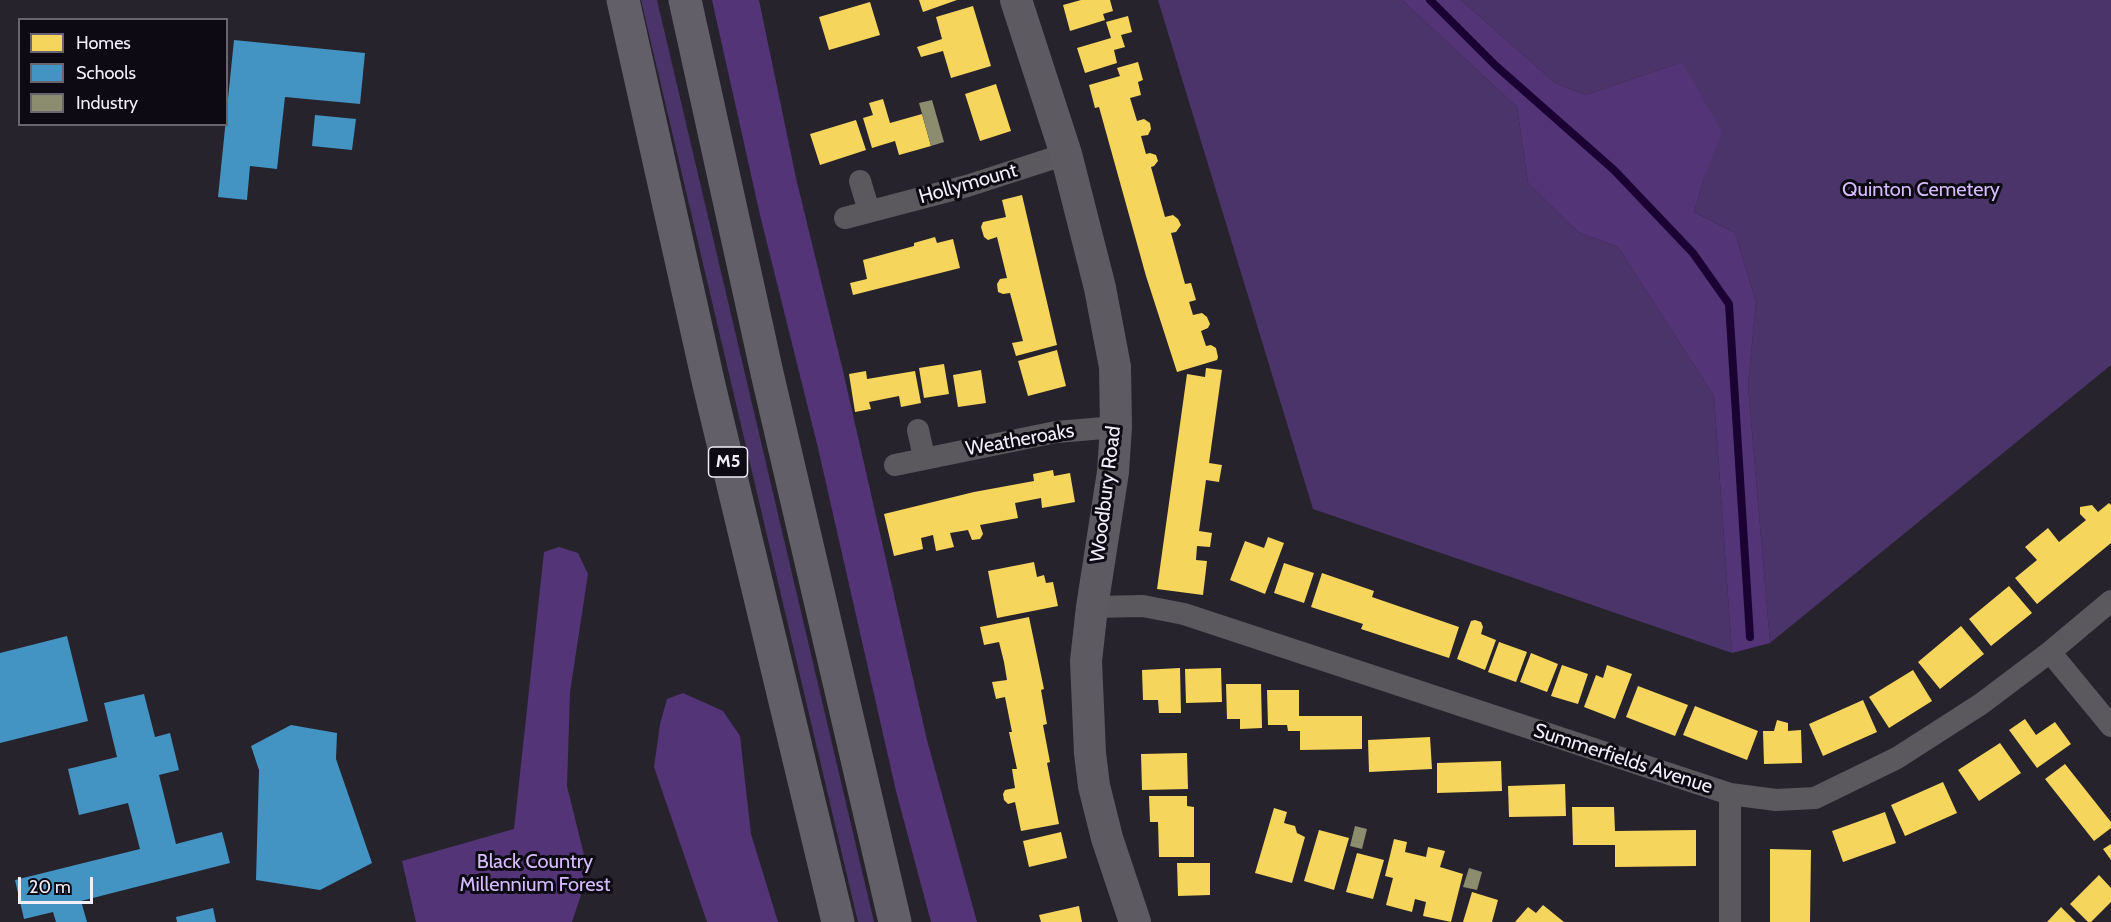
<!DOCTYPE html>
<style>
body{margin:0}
#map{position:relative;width:2111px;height:922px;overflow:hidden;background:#27232d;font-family:Cabin,sans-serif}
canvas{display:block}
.legend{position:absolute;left:18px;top:18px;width:210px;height:108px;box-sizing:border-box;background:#0d0a13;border:2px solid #696570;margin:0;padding:8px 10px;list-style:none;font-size:18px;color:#f3eefc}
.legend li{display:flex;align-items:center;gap:12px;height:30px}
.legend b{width:30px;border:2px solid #696570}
.scale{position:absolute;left:18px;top:877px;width:75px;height:27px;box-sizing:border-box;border:3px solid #f3eefc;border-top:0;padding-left:8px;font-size:18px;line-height:21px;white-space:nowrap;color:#f3eefc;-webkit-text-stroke:4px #0d0a13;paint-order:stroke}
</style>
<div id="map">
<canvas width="2111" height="922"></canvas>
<ul class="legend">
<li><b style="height:16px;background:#f6d55c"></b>Homes</li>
<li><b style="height:16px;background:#4393c3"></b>Schools</li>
<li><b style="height:16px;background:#8c8c6e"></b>Industry</li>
</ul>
<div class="scale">20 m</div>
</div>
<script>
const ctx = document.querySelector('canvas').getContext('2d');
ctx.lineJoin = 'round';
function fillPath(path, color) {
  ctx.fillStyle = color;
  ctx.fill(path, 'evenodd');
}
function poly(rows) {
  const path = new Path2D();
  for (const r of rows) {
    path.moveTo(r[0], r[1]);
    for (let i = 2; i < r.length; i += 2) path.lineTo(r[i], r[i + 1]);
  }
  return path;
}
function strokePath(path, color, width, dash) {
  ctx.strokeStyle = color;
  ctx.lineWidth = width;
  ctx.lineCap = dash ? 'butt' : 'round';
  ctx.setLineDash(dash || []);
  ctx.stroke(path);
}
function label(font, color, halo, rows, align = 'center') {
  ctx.font = font + ' Cabin,sans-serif';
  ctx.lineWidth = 6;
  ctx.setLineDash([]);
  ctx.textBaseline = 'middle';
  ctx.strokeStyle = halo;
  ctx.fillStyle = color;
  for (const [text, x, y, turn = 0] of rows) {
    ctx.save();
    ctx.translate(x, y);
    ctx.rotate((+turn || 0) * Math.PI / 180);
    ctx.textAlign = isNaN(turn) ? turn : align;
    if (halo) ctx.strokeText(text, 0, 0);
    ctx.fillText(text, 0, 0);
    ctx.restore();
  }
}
const green = poly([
 [641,0,657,0,874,922,858,922],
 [1158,0,1402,0,1517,107,1528,183,1578,232,1618,247,1714,396,1732,653,1313,509],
 [1461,0,2111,0,2111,365,1770,643,1748,385,1756,302,1735,233,1694,212,1704,178,1682,62,1586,95,1555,83]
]);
const forest = poly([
 [712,0,759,0,796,178,843,371,927,740,977,922,931,922,896,791,818,448,760,215],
 [1402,0,1461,0,1555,83,1586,95,1682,62,1722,132,1704,178,1694,212,1735,233,1756,302,1748,385,1770,643,1732,653,1714,396,1618,247,1578,232,1528,183,1517,107],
 [559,547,578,553,588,574,570,692,567,786,585,859,581,895,572,922,416,922,402,861,514,829,544,552],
 [683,693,723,711,740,736,751,834,778,922,707,922,654,767,660,724,667,699]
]);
const homes = poly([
 [919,0,957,0,923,12],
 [1081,0,1110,0,1113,11,1103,14,1105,20,1070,31,1063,5],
 [870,2,880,35,829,50,819,17],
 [973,6,991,66,951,78,943,51,921,57,917,47,942,39,936,17],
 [1128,16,1132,32,1121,35,1125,47,1114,50,1117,63,1085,73,1077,48,1111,38,1106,22],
 [1138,62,1143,80,1138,82,1141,95,1130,98,1137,121,1144,119,1150,123,1151,129,1148,135,1141,136,1146,154,1150,153,1156,155,1158,161,1154,166,1151,167,1165,217,1173,215,1178,219,1181,225,1176,232,1171,233,1185,284,1191,283,1196,300,1189,302,1193,315,1202,313,1207,317,1210,324,1208,328,1201,331,1206,346,1211,345,1216,348,1218,357,1217,360,1177,372,1146,276,1099,107,1095,108,1089,85,1120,76,1117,68],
 [996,84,1011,131,980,141,965,94],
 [883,99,890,123,922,114,931,146,899,155,895,141,872,148,863,118,873,115,869,103],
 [856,120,866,150,820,165,810,134],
 [1022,195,1057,345,1016,356,1012,343,1023,341,1010,293,1003,294,998,292,997,284,1000,279,1007,278,997,237,988,240,984,237,981,227,983,222,1006,217,1002,200],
 [935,237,937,243,953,239,960,268,853,295,850,283,867,279,863,260,914,246,914,243],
 [1057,350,1066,386,1028,396,1018,361],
 [944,364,949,394,924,398,919,368],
 [1206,368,1222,370,1209,463,1222,465,1219,482,1206,480,1199,531,1212,533,1210,547,1197,546,1196,560,1207,561,1203,595,1157,589,1187,374,1205,377],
 [981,370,986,403,958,407,953,375],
 [866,371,867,379,915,371,921,403,901,407,899,396,869,402,871,409,855,412,849,374],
 [1053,470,1054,476,1070,473,1075,502,1042,508,1041,498,1015,503,1018,518,980,525,983,534,980,539,972,540,968,530,950,533,954,547,936,551,933,535,921,538,923,549,894,556,884,514,974,492,1034,481,1033,474],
 [2109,503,2111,505,2111,543,2037,604,2015,578,2037,560,2025,547,2048,528,2059,542,2086,520,2080,514,2080,507,2092,505,2098,512],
 [1268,537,1284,543,1265,594,1230,580,1245,541,1264,548],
 [1034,562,1037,577,1044,575,1046,583,1053,582,1058,606,997,618,988,571],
 [1284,563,1314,573,1304,603,1274,593],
 [1322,573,1374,591,1372,597,1459,627,1449,658,1361,629,1363,624,1311,607],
 [2009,586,2032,613,1991,646,1969,619],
 [1029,617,1044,689,1041,690,1047,724,1043,725,1050,762,1047,763,1059,824,1021,831,1015,802,1008,804,1004,800,1003,794,1005,790,1015,788,1012,769,1017,769,1009,732,1012,732,1005,697,996,699,992,682,1007,680,1004,662,999,642,984,645,980,627],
 [1475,620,1481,622,1483,627,1481,634,1496,640,1485,670,1457,659,1471,621],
 [1961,626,1984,654,1940,689,1918,662],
 [1499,642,1527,652,1516,682,1488,672],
 [1531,653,1558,664,1547,692,1520,682],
 [1562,665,1588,674,1578,704,1551,696],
 [1607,665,1632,674,1615,719,1584,707,1596,675,1603,678],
 [1180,668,1181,713,1159,713,1158,700,1143,700,1142,670],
 [1221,668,1222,702,1186,703,1185,669],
 [1913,670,1932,701,1889,728,1869,697],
 [1226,684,1261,684,1262,728,1240,729,1240,719,1227,719],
 [1638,686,1688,705,1675,736,1626,717],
 [1267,690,1299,690,1299,716,1362,716,1362,749,1300,750,1300,731,1288,731,1287,725,1268,725],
 [1863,700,1877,732,1823,756,1809,724],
 [1695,706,1758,731,1747,760,1683,735],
 [2025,719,2036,735,2055,722,2071,744,2037,768,2009,730],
 [1777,720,1788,723,1788,731,1801,730,1802,763,1764,764,1763,731,1774,731],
 [1430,737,1432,769,1369,772,1368,740],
 [2000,743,2021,773,1979,801,1958,770],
 [1187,753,1188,789,1142,790,1141,754],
 [1501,761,1502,791,1437,793,1437,763],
 [2065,764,2111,822,2111,828,2094,841,2045,779],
 [1943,782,1957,813,1905,836,1891,805],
 [1565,784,1566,816,1509,817,1508,786],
 [1149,796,1187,796,1187,806,1194,807,1194,857,1159,857,1158,822,1150,822],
 [1572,807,1614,807,1615,831,1696,830,1696,866,1615,867,1615,845,1573,845],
 [1274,808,1287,812,1284,823,1295,826,1297,833,1305,837,1292,883,1255,873],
 [1885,812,1896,843,1843,862,1832,831],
 [1319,830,1349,838,1334,890,1304,881],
 [1061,832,1067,858,1029,867,1023,841],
 [1394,839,1407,842,1405,852,1426,857,1428,847,1445,851,1440,867,1463,874,1451,922,1423,916,1426,902,1415,899,1412,912,1386,905,1393,878,1385,876],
 [2111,844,2111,860,2103,849],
 [1770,849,1811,850,1810,922,1770,922],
 [1357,853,1384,860,1373,899,1346,892],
 [1177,863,1210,863,1210,895,1178,896],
 [2099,875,2111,888,2111,902,2091,922,2088,922,2070,904],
 [1472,892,1498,900,1492,922,1463,922],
 [1543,905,1564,922,1515,922,1528,907,1536,913],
 [1079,906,1082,922,1041,922,1039,915],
 [2061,907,2076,922,2047,922]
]);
const schools = poly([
 [234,40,365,53,360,104,285,97,277,169,250,166,247,200,218,197],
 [315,115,356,119,352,150,312,146],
 [67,636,88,721,0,743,0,653],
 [144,694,155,737,170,733,179,770,159,775,176,844,222,832,230,863,81,901,87,922,56,922,53,912,24,919,15,880,140,849,128,803,79,815,68,769,117,757,104,703],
 [291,725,337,733,336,759,372,863,320,890,256,880,259,770,251,746],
 [213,908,216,922,177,922,176,917]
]);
const industry = poly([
 [932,100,944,142,931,146,919,103],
 [1355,826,1367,829,1362,849,1350,846],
 [1469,868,1482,872,1477,890,1463,887]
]);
const stream = poly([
 [1430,0,1495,65,1614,170,1693,253,1729,304,1750,637]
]);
const street = poly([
 [860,181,869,211],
 [845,218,967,186,1066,154],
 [918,430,924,457],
 [895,465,1056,432,1116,427],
 [1092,607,1143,606,1184,614,1730,794,1776,800,1815,798,1897,758,1981,704,2050,652,2111,601],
 [2050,652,2111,726],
 [1730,794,1730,922]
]);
const secondary = poly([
 [1016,0,1066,154,1100,288,1115,367,1116,427,1113,472,1092,607,1086,661,1090,753,1094,786,1107,838,1135,922]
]);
const highway = poly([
 [623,0,709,385,838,922],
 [685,0,767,373,895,922]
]);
const shields = [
 [728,462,39]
];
const shieldNames = [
 ["M5",728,462]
];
const streetNames = [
 ["Hollymount",968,184,-16],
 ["Weatheroaks",1020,440,-10],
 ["Woodbury Road",1106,494,-83],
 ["Summerfields Avenue",1623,759,18]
];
const parkNames = [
 ["Quinton Cemetery",1921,190],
 ["Black Country",535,862],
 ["Millennium Forest",535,885]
];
fillPath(green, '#4b3469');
fillPath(forest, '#533477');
fillPath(homes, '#f6d55c');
fillPath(schools, '#4393c3');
fillPath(industry, '#8c8c6e');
strokePath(stream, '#1a0332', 8);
strokePath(street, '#5b595d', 22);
strokePath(secondary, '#5d5b61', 32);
strokePath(highway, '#625f68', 33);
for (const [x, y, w] of shields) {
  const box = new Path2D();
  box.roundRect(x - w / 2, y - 15, w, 30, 4.5);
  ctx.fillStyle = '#0d0a13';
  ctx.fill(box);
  strokePath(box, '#f3eefc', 1.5);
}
label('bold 18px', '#f3eefc', null, shieldNames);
label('20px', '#f3eefc', '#0d0a13', streetNames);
label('20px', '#d6bcfe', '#0d0a13', parkNames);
</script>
